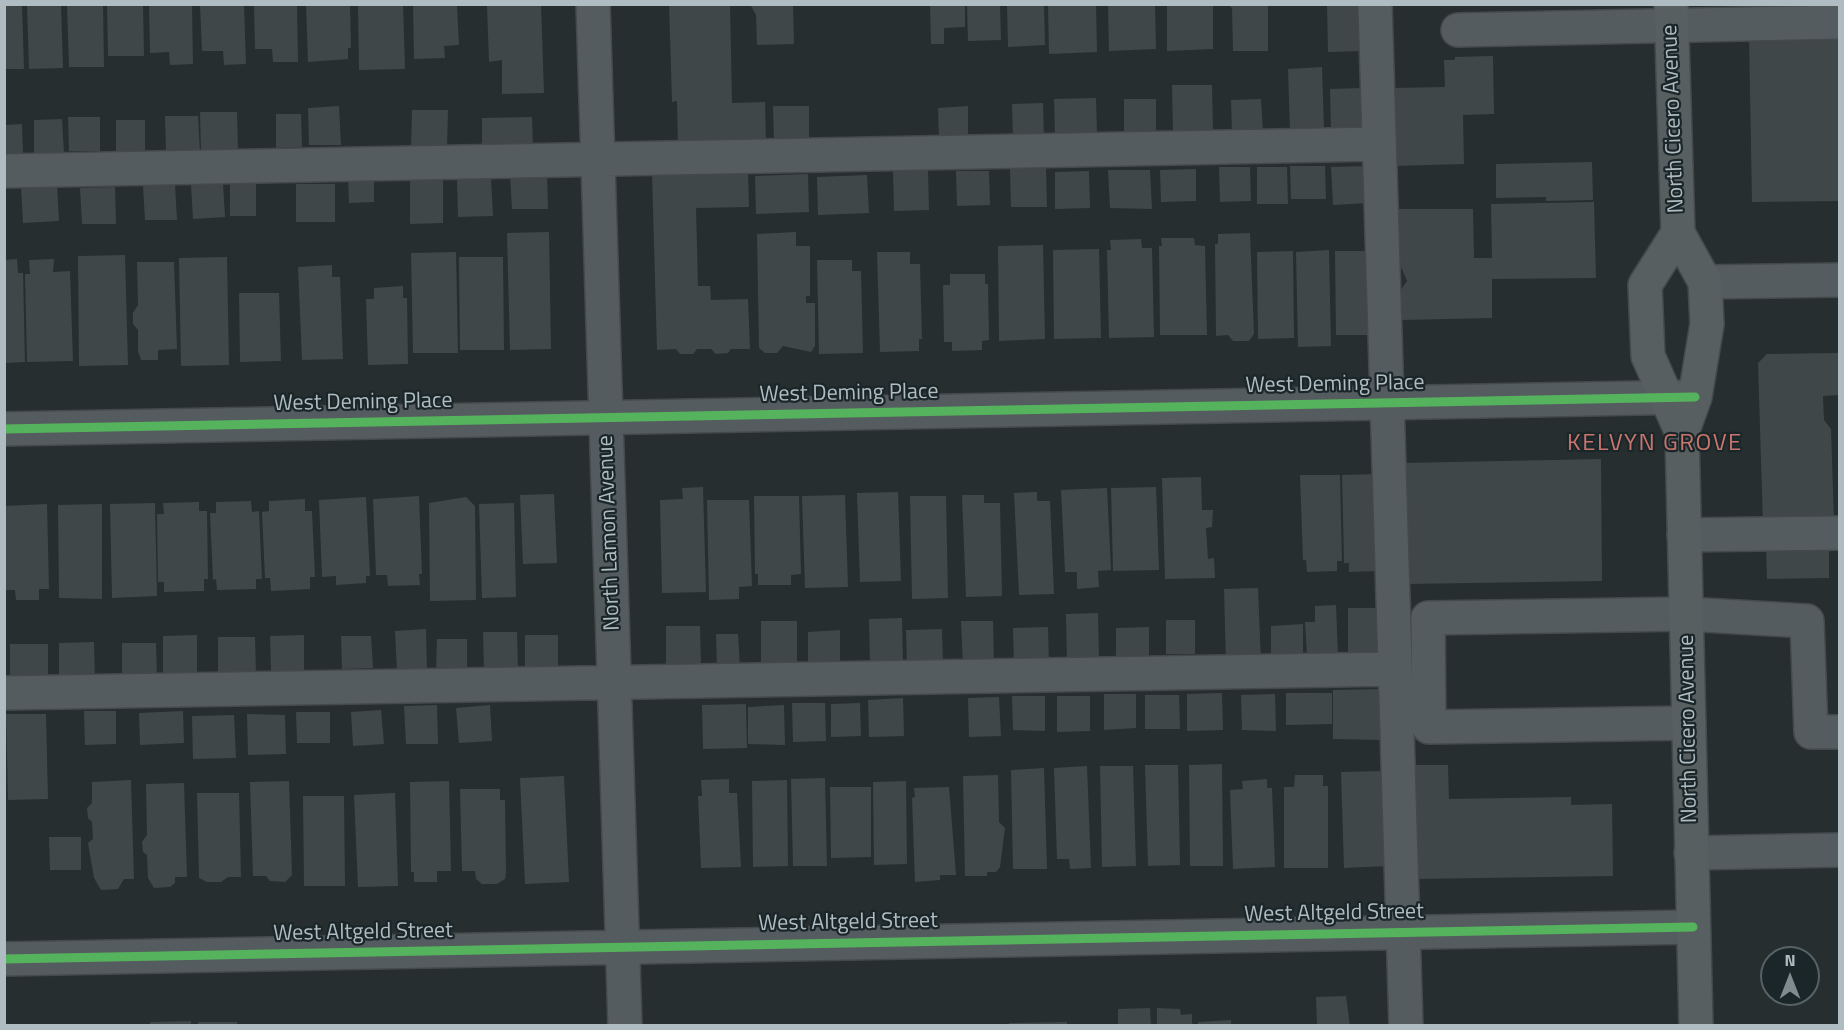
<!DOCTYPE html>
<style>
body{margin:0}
#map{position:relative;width:1844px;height:1030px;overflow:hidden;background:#262e30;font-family:"Titillium Web",sans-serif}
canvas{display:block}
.frame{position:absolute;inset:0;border:6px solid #afbdc2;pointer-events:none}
.north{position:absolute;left:1760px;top:946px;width:60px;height:60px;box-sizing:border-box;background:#1b2629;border:2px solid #566266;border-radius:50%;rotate:0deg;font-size:16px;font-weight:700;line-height:24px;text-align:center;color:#afbdc2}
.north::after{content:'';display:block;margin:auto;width:21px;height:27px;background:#7f8b8f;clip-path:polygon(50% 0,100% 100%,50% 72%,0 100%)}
</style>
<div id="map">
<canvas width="1844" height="1030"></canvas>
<div class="frame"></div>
<div class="north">N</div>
</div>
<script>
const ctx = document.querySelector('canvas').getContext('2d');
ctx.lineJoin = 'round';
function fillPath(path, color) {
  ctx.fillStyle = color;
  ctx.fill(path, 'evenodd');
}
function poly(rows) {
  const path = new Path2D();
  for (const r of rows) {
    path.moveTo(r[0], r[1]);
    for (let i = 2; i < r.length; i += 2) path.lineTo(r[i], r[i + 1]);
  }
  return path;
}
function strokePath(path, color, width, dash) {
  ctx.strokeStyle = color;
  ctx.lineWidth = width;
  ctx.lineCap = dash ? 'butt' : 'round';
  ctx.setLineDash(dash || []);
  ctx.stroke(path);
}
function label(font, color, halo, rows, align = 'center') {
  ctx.font = font + ' "Titillium Web",sans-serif';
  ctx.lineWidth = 4.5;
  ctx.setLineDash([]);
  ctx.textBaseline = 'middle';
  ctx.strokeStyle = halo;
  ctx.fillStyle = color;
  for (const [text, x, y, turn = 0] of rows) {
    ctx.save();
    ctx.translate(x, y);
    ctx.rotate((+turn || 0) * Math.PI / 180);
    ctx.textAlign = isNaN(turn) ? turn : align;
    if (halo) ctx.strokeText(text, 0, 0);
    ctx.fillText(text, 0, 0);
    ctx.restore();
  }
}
const building = poly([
 [4,4,22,4,24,69,4,69],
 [27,4,61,4,63,68,29,69],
 [67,4,103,4,104,67,69,67],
 [107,4,143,4,144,56,108,56],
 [254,4,297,4,298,62,273,62,272,49,255,49],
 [306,4,350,4,351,48,348,48,348,59,308,62],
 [358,4,403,4,405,69,359,70],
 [541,4,544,93,502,94,502,60,489,62,487,6],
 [669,4,730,4,732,103,765,102,766,144,678,145,677,101,672,102],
 [750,4,793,4,794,44,757,45,756,15],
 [930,4,965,4,965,27,944,28,944,44,931,44],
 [967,4,1000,4,1001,40,968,41],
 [1007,4,1044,4,1045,45,1008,47],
 [1048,4,1096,4,1097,52,1049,54],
 [1108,4,1155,4,1156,49,1109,51],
 [1167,4,1213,4,1213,49,1167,51],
 [1227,4,1268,4,1268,51,1233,51,1232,8],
 [1327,4,1361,4,1362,51,1328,52],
 [1747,4,1835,4,1835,9,1747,11],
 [149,5,192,5,193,64,170,65,169,52,150,53],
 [200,5,244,5,246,64,224,65,223,51,202,51],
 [413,5,457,5,459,45,444,46,445,58,414,59],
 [1838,34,1840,201,1752,202,1749,35],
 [1493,56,1494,114,1463,115,1464,164,1394,166,1392,88,1445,87,1444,60,1455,60,1455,57],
 [1322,67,1324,129,1290,131,1288,69],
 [1172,85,1212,85,1213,131,1173,131],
 [1363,88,1364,130,1331,131,1330,89],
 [1096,98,1097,135,1055,135,1054,99],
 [1124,99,1156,99,1156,133,1124,134],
 [1261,99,1263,131,1232,132,1231,100],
 [1043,103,1044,138,1013,139,1012,104],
 [339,106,341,145,309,145,308,108],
 [773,106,809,106,809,142,774,142],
 [968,106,968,139,939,139,938,108],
 [412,110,448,110,447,149,411,149],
 [200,112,237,112,238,149,201,149],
 [276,114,301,114,302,147,276,148],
 [165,116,198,116,200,152,166,152],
 [68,117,100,117,100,151,69,151],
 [532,117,533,149,482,151,482,118],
 [62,119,64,153,34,154,34,120],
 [116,120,145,120,145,152,116,152],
 [22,124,23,155,4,155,4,125],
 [1592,162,1593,200,1546,201,1546,197,1496,198,1496,164],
 [1290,166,1325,166,1326,199,1291,199],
 [1366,166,1368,203,1333,205,1331,167],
 [1219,167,1250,167,1251,201,1220,202],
 [1257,167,1287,167,1288,204,1257,204],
 [1046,168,1047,207,1011,207,1010,169],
 [1196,169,1196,201,1161,202,1160,170],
 [928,170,929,210,894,211,893,171],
 [1108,170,1150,170,1152,209,1110,208],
 [748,171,749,207,696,208,698,286,710,286,711,300,748,299,750,349,731,349,728,353,716,354,711,349,697,349,693,354,680,354,676,349,657,350,652,174],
 [956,171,989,171,990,205,957,206],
 [1089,171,1090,208,1055,209,1055,172],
 [547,174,548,209,512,209,510,175],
 [808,174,809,212,756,214,755,176],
 [867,175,869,213,818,215,817,177],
 [374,176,374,202,349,203,348,177],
 [230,178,256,178,256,216,230,216],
 [491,178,493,216,458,217,457,179],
 [410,180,443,180,443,223,410,224],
 [223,183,225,217,193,219,191,185],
 [57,184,59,221,23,223,21,186],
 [175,184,177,220,145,220,143,186],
 [296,184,335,184,335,222,296,222],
 [115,187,116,224,82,224,80,188],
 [1594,202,1596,278,1492,279,1492,318,1401,320,1400,291,1407,281,1399,262,1398,209,1473,209,1474,258,1492,258,1491,204],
 [549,232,551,349,510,350,507,233],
 [796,232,796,246,810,246,810,296,806,296,806,303,815,303,815,346,811,352,783,346,777,353,765,353,759,348,757,234],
 [1250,233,1254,334,1249,341,1233,341,1228,335,1216,336,1215,244,1218,244,1218,234],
 [1161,238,1194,238,1195,245,1205,246,1207,335,1160,335,1159,246,1162,246],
 [1141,239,1142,248,1152,248,1154,337,1109,338,1107,250,1111,250,1110,240],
 [1043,245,1045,339,999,341,998,246],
 [1099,249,1101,338,1054,339,1053,250],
 [1329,250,1331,346,1298,347,1296,252],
 [1293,251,1294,338,1258,339,1257,252],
 [1335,251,1371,251,1372,335,1336,335],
 [456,252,458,353,413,353,411,253],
 [877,252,910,252,910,264,920,264,922,339,919,339,919,351,880,352],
 [125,255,128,365,79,366,78,256],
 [227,257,229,365,181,366,179,258],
 [459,257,503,257,504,350,460,350],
 [17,259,18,273,23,273,25,362,4,363,4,260],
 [54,259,53,272,70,271,73,361,27,362,25,274,30,274,29,260],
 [817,260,852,260,852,271,861,271,863,353,819,354],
 [137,262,174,262,177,349,158,350,158,360,141,360,138,351,138,330,133,324,133,313,138,305],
 [332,265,332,277,340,277,343,359,302,360,298,267],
 [950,274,985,274,985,284,988,284,989,340,982,341,982,350,952,351,952,342,944,342,943,285,950,285],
 [403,286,403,298,407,298,408,364,368,365,366,299,374,299,374,288],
 [239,293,279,293,281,361,240,362],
 [1838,353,1839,395,1823,396,1824,420,1831,429,1834,521,1763,524,1758,363,1767,354],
 [1601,459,1602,581,1406,584,1404,463],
 [1381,474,1378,571,1349,572,1349,563,1344,563,1342,475],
 [1300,475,1340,475,1342,561,1337,561,1337,571,1307,572,1306,560,1303,560],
 [1201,477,1202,510,1213,510,1212,527,1206,528,1208,559,1214,558,1215,578,1165,579,1162,478],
 [703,487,706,592,662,593,660,500,683,499,682,488],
 [1156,487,1159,570,1113,571,1111,488],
 [1107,488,1111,570,1098,571,1099,587,1077,589,1077,572,1065,572,1061,490],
 [898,492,901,581,860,582,857,493],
 [1037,492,1037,501,1050,501,1054,594,1019,595,1014,493],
 [554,494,557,563,523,564,520,495],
 [845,495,848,587,805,588,802,496],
 [962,495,984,495,984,503,1000,503,1002,596,966,597],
 [419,496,422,574,419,574,420,585,388,586,387,575,376,575,373,499],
 [754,496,799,496,801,574,791,575,791,585,758,585,758,574,755,574],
 [910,496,946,496,948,598,912,599],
 [366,497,370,576,366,576,366,583,336,585,336,576,322,577,319,500],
 [466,497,475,506,476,600,430,601,429,503],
 [305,499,305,511,312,511,315,577,310,577,310,589,271,591,270,578,265,578,262,512,269,511,269,501],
 [707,500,749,500,752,586,739,587,739,599,709,600],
 [251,501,252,512,259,511,262,579,256,579,256,589,217,590,216,579,213,580,210,513,216,513,216,502],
 [199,502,199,511,207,511,208,579,204,579,204,591,164,592,164,582,158,582,157,514,164,514,163,503],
 [155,503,157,596,112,598,110,504],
 [514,503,516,597,482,598,479,504],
 [47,504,49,589,39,589,39,600,16,600,15,590,5,590,4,506],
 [102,504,102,599,59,598,58,505],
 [1766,547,1829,547,1829,578,1767,579],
 [1258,588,1261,663,1226,664,1224,589],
 [1336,605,1338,655,1307,656,1305,622,1315,622,1315,606],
 [1348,608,1383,608,1384,659,1348,660],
 [1098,613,1099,661,1067,662,1066,614],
 [902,618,903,665,870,665,869,619],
 [1166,620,1195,620,1195,654,1166,654],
 [761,621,797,621,797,669,761,669],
 [961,621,993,621,994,664,963,666],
 [1303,624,1303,657,1271,658,1271,626],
 [666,626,700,626,701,667,666,667],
 [1048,627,1049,665,1014,666,1013,628],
 [1149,627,1149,660,1116,660,1116,628],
 [426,629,427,671,397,672,395,631],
 [942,629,943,664,907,665,906,630],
 [840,630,840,667,808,667,808,632],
 [483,632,517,632,518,670,484,671],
 [716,634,738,634,740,668,717,669],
 [197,635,197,678,163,679,163,636],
 [304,635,304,672,271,672,270,636],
 [525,635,558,635,558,672,525,672],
 [341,636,371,636,373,668,342,669],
 [218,637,255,637,256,675,218,675],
 [437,639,467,639,467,672,436,672],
 [94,642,95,681,59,682,59,643],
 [122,643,156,643,157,679,122,680],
 [10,644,48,644,48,681,10,682],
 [1384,689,1383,740,1333,739,1333,690],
 [1222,693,1223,730,1187,731,1187,694],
 [1286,693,1332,693,1332,724,1286,725],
 [1104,694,1136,694,1136,728,1104,730],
 [1275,694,1276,731,1242,730,1241,695],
 [1145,695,1179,695,1180,729,1145,729],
 [1012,696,1045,696,1045,731,1013,730],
 [1057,696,1090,696,1090,731,1057,732],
 [999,697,1001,736,969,737,968,698],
 [903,698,904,736,869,737,868,700],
 [792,703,825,703,826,741,793,742],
 [860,703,861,736,831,737,831,704],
 [746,704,747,748,703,749,702,705],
 [437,705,438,744,406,744,404,706],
 [490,705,492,741,459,743,456,708],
 [784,705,785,745,748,744,748,707],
 [381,710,384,744,353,746,351,712],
 [84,711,116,711,116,744,85,745],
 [183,711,184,743,140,745,139,713],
 [296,712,330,712,330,743,297,743],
 [6,714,46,714,48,799,8,800],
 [247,714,285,715,286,754,248,755],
 [234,715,236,758,193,759,192,716],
 [1222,764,1223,866,1190,866,1189,765],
 [1145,765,1178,765,1180,865,1148,866],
 [1414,765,1448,765,1449,799,1571,797,1571,805,1612,804,1613,876,1415,879],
 [1087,766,1091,868,1070,869,1069,859,1057,859,1054,768],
 [1100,766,1133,766,1136,866,1102,867],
 [1044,768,1047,869,1013,869,1011,770],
 [1385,771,1388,866,1344,868,1341,772],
 [998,775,999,822,1005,828,1000,867,996,872,987,872,987,876,965,876,963,776],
 [1295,775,1323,775,1323,786,1328,786,1328,868,1284,868,1284,787,1294,787],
 [564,776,569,882,525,884,520,778],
 [825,778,827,866,793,866,791,779],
 [729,779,729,793,737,793,741,867,701,868,698,796,702,796,701,780],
 [1267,779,1267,788,1272,788,1275,867,1233,869,1230,790,1243,789,1242,781],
 [131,780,134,879,124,879,118,889,101,890,94,878,88,843,93,839,92,822,88,818,87,808,92,803,92,782],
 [787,780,788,866,753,867,752,781],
 [289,781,292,875,285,882,270,881,266,876,253,876,250,782],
 [449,781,451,871,437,871,437,882,414,882,414,872,411,872,410,782],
 [906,781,907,864,874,865,873,782],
 [184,783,187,877,175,877,175,883,170,887,154,888,148,878,147,855,143,852,142,842,147,835,146,784],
 [830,787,871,787,871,857,831,858],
 [949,787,956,875,940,875,940,880,915,882,912,798,915,797,914,788],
 [460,789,500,789,500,800,505,800,506,872,505,879,497,884,482,884,476,879,475,871,462,871],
 [197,793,239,793,241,877,228,877,221,882,207,882,199,878],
 [395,793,398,886,358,887,354,795],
 [303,796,344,796,345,886,304,886],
 [49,837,81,837,81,870,50,870],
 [1346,996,1350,1026,1317,1026,1316,997],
 [1150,1008,1151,1026,1118,1026,1118,1009],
 [1157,1008,1180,1009,1181,1015,1192,1014,1192,1026,1157,1026],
 [1231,1020,1231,1026,1198,1026,1198,1022],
 [191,1021,191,1026,150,1026,150,1022],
 [198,1022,237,1022,237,1026,198,1026],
 [1067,1022,1067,1026,1009,1026,1009,1023]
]);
const minor = poly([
 [593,4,625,1026],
 [1375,4,1406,1026],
 [1458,30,1840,22],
 [4,171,1379,144],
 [1705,282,1840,280],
 [4,429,1694,397],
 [1684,535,1840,533],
 [4,693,1395,669],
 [1689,723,1429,727,1428,618,1686,614,1807,621,1811,732,1840,732],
 [1691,853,1840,850],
 [4,959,1693,927]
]);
const major = poly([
 [1671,4,1678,233,1705,282,1707,324,1695,397,1682,433,1696,1026],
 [1678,233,1645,285,1648,356,1682,433]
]);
const cycleway = poly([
 [4,429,1695,397],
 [4,959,1693,927]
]);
const streetNames = [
 ["North Cicero Avenue",1674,119,-92],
 ["West Deming Place",1335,385,-1],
 ["West Deming Place",849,394,-1],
 ["West Deming Place",363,403,-1],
 ["North Lamon Avenue",610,533,-92],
 ["North Cicero Avenue",1689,729,-91],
 ["West Altgeld Street",1334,914,-1],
 ["West Altgeld Street",848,923,-1],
 ["West Altgeld Street",363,933,-1]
];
const neighbourhoodNames = [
 ["KELVYN GROVE",1655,444]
];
fillPath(building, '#404749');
strokePath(minor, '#44494b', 36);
strokePath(major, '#434a4d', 36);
strokePath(minor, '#555c5f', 33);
strokePath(major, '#585f60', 33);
strokePath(cycleway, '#56b35d', 9);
label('22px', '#afbdc2', '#1b2629', streetNames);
ctx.letterSpacing = '1.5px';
label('24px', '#c9756e', '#1b2629', neighbourhoodNames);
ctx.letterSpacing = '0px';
</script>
